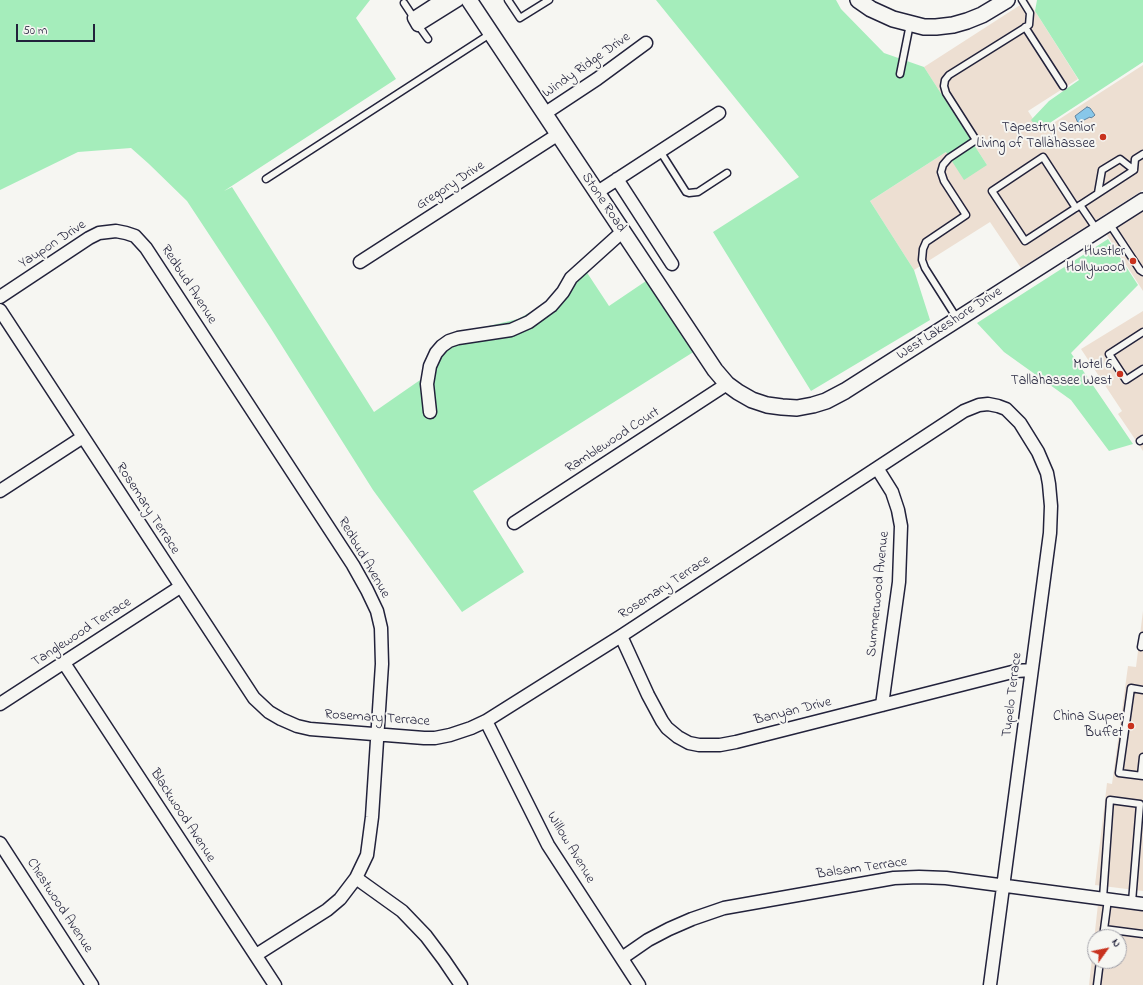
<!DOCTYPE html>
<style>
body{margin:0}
#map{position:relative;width:1143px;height:985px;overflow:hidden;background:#f6f6f2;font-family:"Indie Flower",sans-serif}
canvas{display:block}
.north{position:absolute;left:1087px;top:929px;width:40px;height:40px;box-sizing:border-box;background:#f6f6f2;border:1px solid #a1a1a9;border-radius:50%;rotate:57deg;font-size:11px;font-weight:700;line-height:16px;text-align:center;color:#22223b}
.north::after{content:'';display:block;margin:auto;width:14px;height:18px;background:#c8321e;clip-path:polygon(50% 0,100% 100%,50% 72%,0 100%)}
.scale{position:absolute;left:16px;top:24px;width:79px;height:18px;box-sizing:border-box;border:2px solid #22223b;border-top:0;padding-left:5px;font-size:12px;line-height:14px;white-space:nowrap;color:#22223b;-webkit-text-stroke:3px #f6f6f2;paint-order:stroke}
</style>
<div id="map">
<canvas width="1143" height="985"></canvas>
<div class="north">N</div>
<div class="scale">50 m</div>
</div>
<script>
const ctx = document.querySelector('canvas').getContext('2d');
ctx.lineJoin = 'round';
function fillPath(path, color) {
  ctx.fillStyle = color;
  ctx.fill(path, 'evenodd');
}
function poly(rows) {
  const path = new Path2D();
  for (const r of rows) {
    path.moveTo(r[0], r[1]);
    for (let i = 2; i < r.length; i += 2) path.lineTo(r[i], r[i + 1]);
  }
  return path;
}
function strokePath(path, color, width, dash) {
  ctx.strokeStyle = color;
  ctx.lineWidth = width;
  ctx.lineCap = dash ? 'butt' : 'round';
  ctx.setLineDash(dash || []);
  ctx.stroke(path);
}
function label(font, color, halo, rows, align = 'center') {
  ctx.font = font + ' "Indie Flower",sans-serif';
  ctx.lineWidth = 4;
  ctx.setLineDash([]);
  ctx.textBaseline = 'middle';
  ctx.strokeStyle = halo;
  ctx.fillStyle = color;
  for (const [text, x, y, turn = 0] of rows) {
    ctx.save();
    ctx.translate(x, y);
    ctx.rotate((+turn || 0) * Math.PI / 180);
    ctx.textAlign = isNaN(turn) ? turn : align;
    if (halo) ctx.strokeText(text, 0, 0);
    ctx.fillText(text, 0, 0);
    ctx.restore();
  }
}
const built = poly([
 [1028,0,1078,79,1028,111,1041,131,1143,65,1143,190,1021,268,990,222,914,270,870,201,946,152,987,165,924,67],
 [1143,209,1143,291,1105,232],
 [1143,311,1143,451,1118,414,1122,411,1081,349],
 [1143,611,1143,891,1095,885,1107,783,1112,784,1128,666,1136,667],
 [1098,904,1143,910,1143,985,1089,985],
 [1095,937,1119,937,1119,961,1095,961]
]);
const green = poly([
 [0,0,370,0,356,18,396,79,224,191,232,187,374,412,423,378,459,333,518,319,538,308,554,295,565,276,580,262,609,306,646,281,695,351,473,491,524,572,462,612,373,490,270,327,187,201,149,164,131,148,78,152,0,190],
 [656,0,836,0,841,9,884,53,924,67,987,165,964,180,946,152,870,201,914,270,930,320,811,391,713,232,799,177],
 [1037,0,1143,0,1143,62,1039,130,1031,120,1049,101,1079,80,1035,11],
 [1108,239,1138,285,1071,353,1133,444,1109,451,1071,400,1004,352,977,323]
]);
const water = poly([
 [1087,107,1090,108,1095,115,1094,116,1091,118,1090,117,1078,123,1075,116,1087,107]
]);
const service = poly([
 [508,0,520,18,549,0],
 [404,3,414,18],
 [418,25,428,39],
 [1025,27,1063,86],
 [900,74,910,24],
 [660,151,686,192,689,193,698,192,727,173],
 [266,179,490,34],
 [1098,193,1102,170,1120,159,1134,170],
 [1080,205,1097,230],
 [1076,208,1043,157,992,191,1025,241,1134,170,1135,159,1143,154],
 [1109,223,1140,270,1143,272],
 [958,320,925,268,922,260,923,249,926,242,966,215,944,181,941,172,943,165,949,158,976,140,946,93,944,86,945,80,949,75,1029,25,1030,13,1022,0],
 [1143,332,1109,354,1126,380,1143,369],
 [1140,441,1143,439],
 [1141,647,1143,636],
 [1143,690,1131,688,1119,773,1143,776],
 [1141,775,1143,757],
 [1103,898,1110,800,1140,804,1132,902],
 [1104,929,1143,934],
 [1103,937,1108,899],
 [1097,985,1100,961]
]);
const minor = poly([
 [442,0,414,18,418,25,458,0],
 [544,114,597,79,646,43],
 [617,179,672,264],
 [596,193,719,113],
 [360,262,557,135],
 [0,297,89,238,99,233,116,231,126,233,135,236,146,248,353,565,367,590,377,611,381,628,382,664,372,817,367,855,356,878,340,899,327,910,256,955],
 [0,310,254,698,269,712,281,719,297,726,310,729,424,738,435,738,450,735,471,728,486,721,621,636,964,411,979,405,988,404,998,406,1006,409,1020,423,1038,452,1047,473,1049,484,1051,506,1050,533,990,985],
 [430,412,427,384,430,366,436,353,442,346,449,341,458,338,511,330,529,322,551,306,563,292,571,278,622,232],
 [877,468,892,492,898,510,901,526,899,582,882,705],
 [0,491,83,437],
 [514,523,727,384],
 [621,636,648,695,662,721,667,728,678,737,689,743,699,745,720,745,736,742,1016,671,1031,670],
 [64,663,275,985],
 [0,704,180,587],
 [486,721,548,845,639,985],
 [0,843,92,985],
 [356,878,402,911,426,936,444,960,461,985],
 [622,958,648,940,669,929,692,919,724,908,894,878,919,877,946,878,1143,904]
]);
const tertiary = poly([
 [469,0,715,370,727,384,738,392,752,400,767,405,782,407,797,408,813,405,826,401,845,391,1143,201],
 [858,0,871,9,893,19,924,27,936,27,953,25,967,21,982,15,1007,0]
]);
const markers = [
 [1103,137,4,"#c8321e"],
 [1133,261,4,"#c8321e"],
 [1120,374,4,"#c8321e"],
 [1131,726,4,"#c8321e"]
];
const streetNames = [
 ["Windy Ridge Drive",587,66,-35],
 ["Gregory Drive",451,186,-33],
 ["Stone Road",603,203,56],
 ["Yaupon Drive",53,245,-33],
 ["Redbud Avenue",188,285,57],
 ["West Lakeshore Drive",950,324,-33],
 ["Ramblewood Court",613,441,-33],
 ["Rosemary Terrace",147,509,57],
 ["Redbud Avenue",363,558,60],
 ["Rosemary Terrace",665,588,-33],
 ["Summerwood Avenue",879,594,-84],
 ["Tanglewood Terrace",82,633,-33],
 ["Tupelo Terrace",1013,695,-83],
 ["Banyan Drive",793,712,-14],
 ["Rosemary Terrace",377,719,4],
 ["Blackwood Avenue",182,816,57],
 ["Willow Avenue",570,848,59],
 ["Balsam Terrace",862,869,-8],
 ["Chestwood Avenue",59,906,57]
];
const poiNames = [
 ["Tapestry Senior",1095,129],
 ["Living of Tallahassee",1095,145],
 ["Hustler",1125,253],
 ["Hollywood",1125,269],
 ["Motel 6",1112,366],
 ["Tallahassee West",1112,382],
 ["China Super",1123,718],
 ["Buffet",1123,734]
];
fillPath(built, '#eddfd2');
fillPath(green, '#a5edbb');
fillPath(water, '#88c7e9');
strokePath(water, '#5f85a3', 1);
strokePath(service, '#22223b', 9);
strokePath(minor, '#22223b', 15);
strokePath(tertiary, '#22223b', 18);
strokePath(service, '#f6f6f2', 6);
strokePath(minor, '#f6f6f2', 12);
strokePath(tertiary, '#f6f6f2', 15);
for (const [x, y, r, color] of markers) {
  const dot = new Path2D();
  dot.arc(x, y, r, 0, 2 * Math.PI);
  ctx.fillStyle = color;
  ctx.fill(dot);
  strokePath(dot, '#f6f6f2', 1.5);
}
label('14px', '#22223b', '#f6f6f2', streetNames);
label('14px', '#22223b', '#f6f6f2', poiNames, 'right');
</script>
